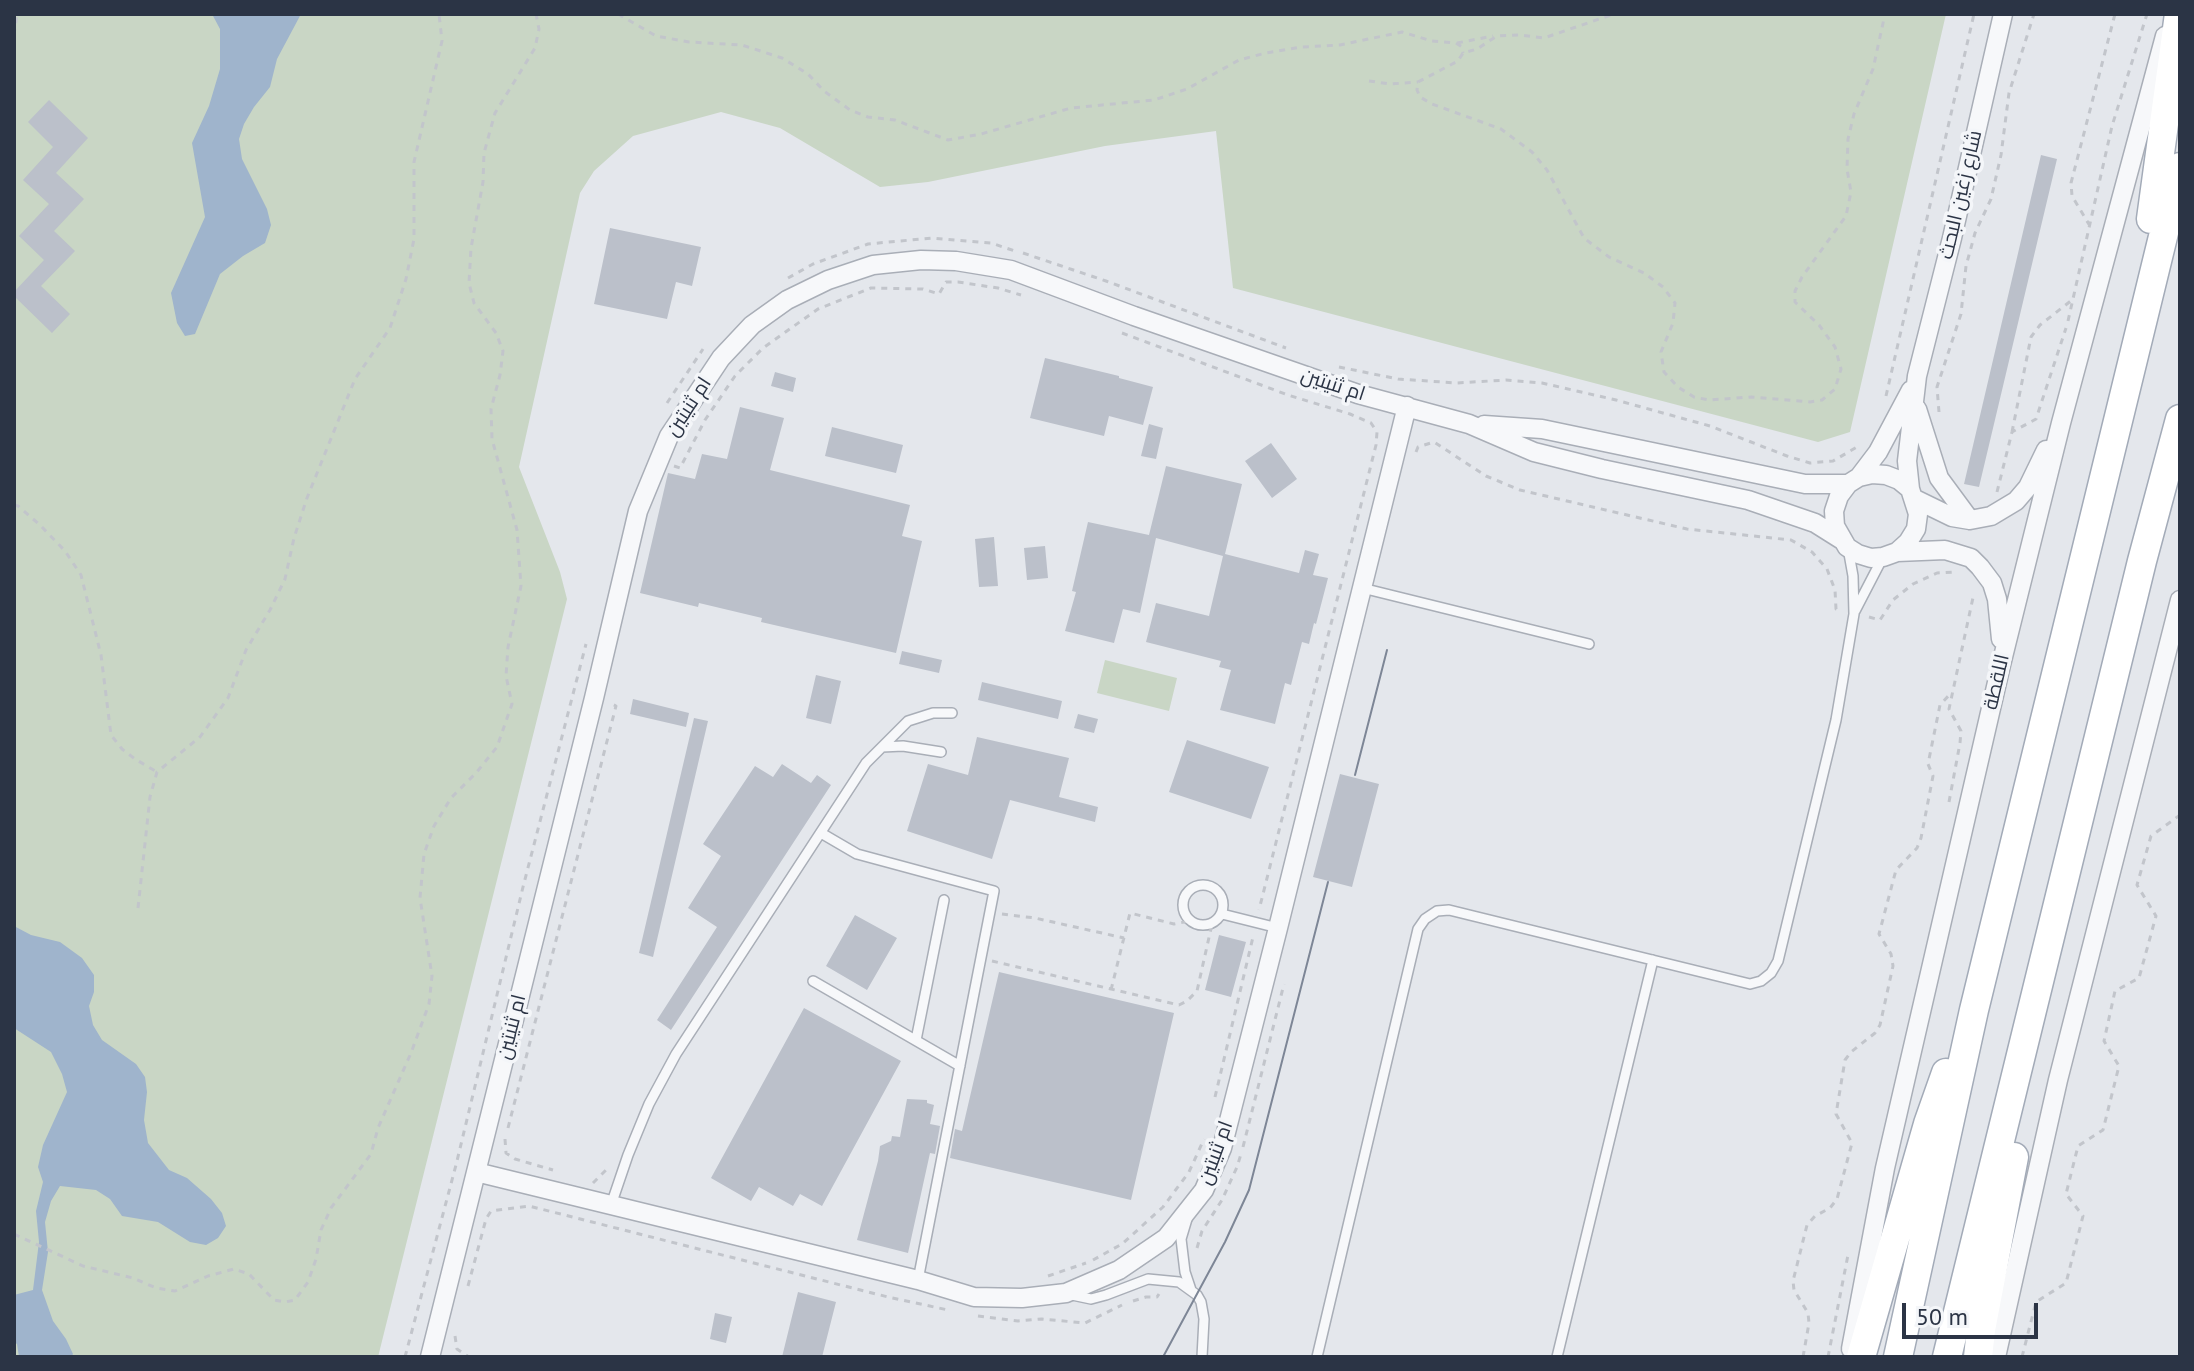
<!DOCTYPE html>
<meta charset="utf-8">
<style>
body{margin:0}
#map{position:relative;width:2194px;height:1371px;overflow:hidden;background:#e4e7ec;font-family:"PT Sans",sans-serif}
canvas{display:block}
.frame{position:absolute;inset:0;border:16px solid #2b3445;pointer-events:none}
.scale{position:absolute;left:1902px;top:1303px;width:136px;height:36px;box-sizing:border-box;border:4px solid #2b3445;border-top:0;padding-left:10px;font-size:24px;line-height:28px;white-space:nowrap;color:#2b3445;-webkit-text-stroke:6px #f4f6f9;paint-order:stroke}
</style>
<div id="map">
<canvas width="2194" height="1371"></canvas>
<div class="frame"></div>
<div class="scale">50 m</div>
</div>
<script>
const ctx = document.querySelector('canvas').getContext('2d');
ctx.lineJoin = 'round';
function fillPath(path, color) {
  ctx.fillStyle = color;
  ctx.fill(path, 'evenodd');
}
function poly(rows) {
  const path = new Path2D();
  for (const r of rows) {
    if (r.length === 3) {
      path.moveTo(r[0] + r[2], r[1]);
      path.arc(r[0], r[1], r[2], 0, 2 * Math.PI);
      continue;
    }
    path.moveTo(r[0], r[1]);
    for (let i = 2; i < r.length; i += 2) path.lineTo(r[i], r[i + 1]);
  }
  return path;
}
function strokePath(path, color, width, dash) {
  ctx.strokeStyle = color;
  ctx.lineWidth = width;
  ctx.lineCap = dash ? 'butt' : 'round';
  ctx.setLineDash(dash || []);
  ctx.stroke(path);
}
function label(font, color, halo, rows, align = 'center') {
  ctx.font = font + ' "PT Sans",Cairo,sans-serif';
  ctx.lineWidth = 7;
  ctx.setLineDash([]);
  ctx.textBaseline = 'middle';
  ctx.strokeStyle = halo;
  ctx.fillStyle = color;
  for (const [text, x, y, turn = 0] of rows) {
    ctx.save();
    ctx.translate(x, y);
    ctx.rotate((+turn || 0) * Math.PI / 180);
    ctx.textAlign = isNaN(turn) ? turn : align;
    if (halo) ctx.strokeText(text, 0, 0);
    ctx.fillText(text, 0, 0);
    ctx.restore();
  }
}
const green = poly([
 [14,14,1946,14,1850,432,1818,442,1233,288,1216,131,1105,146,928,182,880,187,780,128,721,112,633,136,594,171,580,193,519,467,560,572,567,599,378,1357,14,1357],
 [1105,660,1177,678,1169,711,1097,693]
]);
const water = poly([
 [212,14,301,14,277,59,270,87,254,107,244,124,239,139,242,159,267,209,271,225,265,243,243,256,220,274,195,334,185,336,177,323,171,293,205,217,192,143,209,106,220,69,220,29],
 [14,926,31,935,60,942,82,958,94,975,94,992,89,1006,93,1025,102,1040,136,1064,145,1077,147,1092,144,1120,148,1143,169,1170,187,1178,211,1199,222,1213,226,1226,218,1238,206,1245,190,1242,158,1222,122,1216,110,1199,96,1190,60,1186,51,1201,45,1222,48,1252,42,1290,53,1321,66,1339,73,1354,71,1357,19,1357,17,1344,14,1342,14,1295,33,1290,39,1242,36,1211,43,1182,38,1167,43,1145,67,1092,62,1074,51,1052,14,1028]
]);
const building = poly([
 [49,100,88,138,56,173,84,199,54,231,75,251,41,286,70,314,52,333,14,296,14,292,44,260,19,236,49,204,23,180,53,147,28,122],
 [2041,155,2057,159,1979,487,1964,484],
 [610,228,701,247,692,286,676,282,667,319,594,304],
 [1045,358,1119,376,1119,378,1153,387,1143,425,1109,416,1104,436,1030,418],
 [775,372,796,378,793,392,771,386],
 [740,407,784,418,770,470,910,505,902,536,922,541,896,653,761,622,762,618,699,603,698,607,640,593,668,473,695,479,702,454,727,459],
 [1149,424,1163,428,1156,459,1141,456],
 [832,427,903,445,896,473,825,456],
 [1271,443,1297,479,1272,498,1245,461],
 [1166,466,1242,484,1225,554,1299,573,1305,550,1319,554,1313,575,1328,578,1316,624,1314,623,1309,644,1302,642,1291,685,1285,683,1275,724,1220,710,1231,670,1219,667,1221,661,1146,642,1156,603,1209,616,1223,556,1156,538,1140,613,1123,609,1114,643,1065,631,1076,592,1072,591,1088,522,1149,535],
 [994,537,998,586,979,587,975,539],
 [1045,546,1048,578,1027,580,1024,548],
 [902,651,942,660,939,673,899,664],
 [816,675,841,681,831,724,806,718],
 [982,682,1062,701,1058,719,978,700],
 [633,699,689,713,686,727,630,714],
 [1078,714,1098,719,1094,733,1074,728],
 [694,718,708,721,653,957,639,953],
 [977,737,1069,758,1059,797,1098,807,1095,822,1010,800,992,859,907,831,928,764,968,775],
 [1187,740,1269,767,1251,819,1169,792],
 [782,764,811,783,817,775,831,785,671,1030,657,1020,717,927,688,908,721,856,703,844,755,766,773,777],
 [1340,774,1379,784,1352,887,1313,877],
 [855,915,897,938,867,990,826,966],
 [1219,935,1246,942,1231,997,1205,990],
 [999,972,1174,1013,1131,1200,950,1158,955,1129,962,1131],
 [804,1008,901,1061,822,1206,800,1194,793,1206,759,1187,751,1201,711,1178],
 [907,1099,927,1100,927,1103,934,1105,930,1124,940,1126,935,1154,930,1153,908,1253,857,1240,878,1161,880,1146,891,1141,892,1136,900,1137],
 [798,1292,836,1302,822,1357,782,1357],
 [715,1313,732,1317,726,1343,710,1339]
]);
const path = poly([
 [618,14,656,36,689,42,742,45,782,58,808,74,824,91,850,110,868,117,895,120,948,140,981,134,1071,108,1154,100,1187,89,1239,60,1266,53,1302,47,1340,45,1402,32,1432,41,1456,43,1462,47,1463,53],
 [1622,14,1611,15,1544,38,1520,35,1497,36,1477,49,1463,53,1458,61,1418,82,1417,90,1420,97,1432,104,1501,129,1532,152,1547,170,1584,238,1609,257,1644,273,1663,287,1675,303,1673,323,1661,352,1664,372,1678,387,1694,397,1709,400,1751,397,1810,402,1822,400,1835,389,1841,369,1835,347,1819,325,1795,302,1795,291,1802,277,1846,216,1851,192,1847,169,1848,139,1854,114,1873,69,1885,14],
 [14,35,17,14],
 [1457,43,1493,36],
 [1369,81,1390,84,1418,82],
 [2090,226,2072,196,2071,183,2115,14],
 [1023,253,1106,281,1286,348],
 [788,278,813,264,868,244,932,238,991,243,1015,251],
 [2068,321,2112,126,2147,14],
 [1122,333,1288,395,1350,414,1371,423,1377,432,1376,445,1259,910],
 [1339,367,1398,379,1457,383,1506,380,1542,383,1616,400,1710,426,1787,456,1810,463,1833,461,1857,447],
 [1886,396,1974,14],
 [667,403,703,349],
 [1939,412,1937,387,1961,314,1966,266,1975,233,1991,199,2001,155,2009,93,2034,14],
 [2012,432,2031,337,2040,325,2072,300],
 [1416,452,1418,447,1434,442,1486,476,1520,490,1687,529,1791,540,1812,552,1827,569,1835,590,1836,609,1842,611],
 [674,466,680,468,705,420,735,376,763,348,818,309,871,288,923,289,939,294,946,282,958,282,998,288,1021,295],
 [1997,492,2012,432,2036,419,2066,328],
 [14,505,18,506,40,525,65,551,81,575,101,655,111,735,122,749,135,759,157,772],
 [1869,617,1880,620,1893,600,1913,584,1937,573,1954,572],
 [2180,711,2180,719],
 [1949,802,1960,743,1961,731,1949,709,1974,593],
 [138,908,150,797,157,772,200,737,228,698,246,650,270,610,285,579,294,538,307,498,355,379,390,328,406,279,414,239,414,162,442,41,439,14],
 [1002,914,1035,918,1124,938],
 [992,961,1179,1005,1187,1001,1197,991,1212,924],
 [1111,990,1130,913,1174,924,1190,921],
 [1215,1097,1253,937],
 [508,1128,616,706,612,704],
 [505,1139,506,1153,515,1159,553,1170],
 [1243,1147,1284,984],
 [593,1183,607,1169],
 [14,1234,83,1266,133,1278,156,1288,175,1291,208,1276,234,1269,249,1274,274,1300,285,1302,295,1300,308,1282,316,1259,321,1230,331,1208,371,1154,378,1128,411,1053,429,1004,432,976,420,898,424,854,434,826,451,798,476,773,497,747,512,704,506,676,508,647,521,586,517,530,492,439,491,409,500,375,503,351,496,333,474,303,469,283,471,248,483,182,484,153,495,113,535,48,539,29,536,14],
 [1197,1248,1202,1231,1222,1200,1237,1167,1241,1154],
 [1093,1260,1122,1244,1163,1207,1189,1172,1204,1139],
 [1048,1276,1086,1263],
 [468,1286,486,1219,491,1211,529,1206,888,1297,948,1310],
 [1133,1301,1146,1297,1157,1297,1159,1294],
 [978,1316,1018,1321,1042,1319,1085,1323,1122,1305],
 [455,1336,457,1349,469,1357],
 [405,1357,456,1165,523,887,586,644],
 [1803,1357,1809,1323,1808,1313,1794,1290,1793,1281,1807,1225,1815,1216,1830,1208,1837,1199,1852,1143,1836,1114,1845,1060,1851,1052,1875,1033,1880,1025,1893,966,1891,954,1879,934,1896,870,1917,848,1921,838,1933,776,1928,764,1940,705,1952,692],
 [1828,1357,1848,1255],
 [2022,1357,2036,1302,2066,1283,2083,1216,2066,1194,2078,1146,2103,1130,2119,1066,2104,1041,2115,991,2139,978,2156,916,2137,885,2151,836,2180,815]
]);
const service = poly([
 [1362,588,1589,644],
 [1855,611,1883,557],
 [882,747,908,721,933,713,952,713],
 [821,833,857,854,994,891,918,1280],
 [1203,905,20],
 [1222,914,1278,928],
 [813,981,960,1066],
 [916,1040,944,900],
 [611,1205,628,1155,649,1104,676,1054,866,763,882,747,903,746,941,752],
 [1187,1219,1181,1239,1185,1272,1191,1290],
 [1072,1295,1091,1299,1106,1295,1148,1279,1179,1282,1197,1295,1201,1302,1204,1319,1202,1357],
 [1317,1357,1418,929,1425,919,1437,911,1449,910,1750,984,1761,981,1771,973,1778,961,1836,720,1854,614,1853,576,1848,548],
 [1557,1357,1653,960]
]);
const minor = poly([
 [1917,409,1939,478,1970,520],
 [1484,425,1542,429,1805,484,1848,484],
 [1859,477,1878,452,1911,390],
 [1910,489,1907,461,1917,376,1952,238,2003,14],
 [1915,499,1952,517,1970,520,1991,516,2016,501,2028,487,2046,450],
 [1897,552,1908,542,1916,529,1918,514,1910,489,1899,480,1886,475,1872,474,1859,477,1848,484,1839,496,1834,511,1835,526,1847,547,1858,554,1871,558,1883,557,1897,552,1945,550,1971,558,1980,567,1992,583,1997,599,2001,639],
 [476,1172,918,1280,974,1297,1022,1298,1066,1293,1119,1270,1166,1238,1204,1190,1222,1148,1278,928,1407,406],
 [1851,1349,1885,1168,2001,665,2061,423,2165,36],
 [430,1357,594,698,638,511,669,436,721,358,752,325,787,300,828,280,873,265,921,260,956,261,1011,270,1134,316,1358,394,1469,424,1534,452,1602,469,1748,500,1815,523,1842,540],
 [1996,1357,2058,1080,2180,600]
]);
const primary = poly([
 [2151,219,2179,14],
 [1861,1357,1928,1124,1946,1073],
 [1898,1357,1974,1010,2180,167],
 [1947,1357,2142,561,2180,419],
 [1978,1357,1981,1330,2014,1157]
]);
const tram = poly([
 [1355,775,1387,650],
 [1163,1357,1225,1242,1249,1190,1328,882]
]);
const streetNames = [
 ["شارع زغين البحث",1961,195,-77],
 ["ام ثنيتين",1333,385,18],
 ["ام ثنيتين",689,407,-57],
 ["اللقطة",1997,682,-77],
 ["ام ثنيتين",512,1027,-76],
 ["ام ثنيتين",1216,1153,-70]
];
fillPath(green, '#c9d6c5');
fillPath(water, '#9fb4cc');
fillPath(building, '#bbc0ca');
strokePath(service, '#a9aeb7', 12);
strokePath(minor, '#a9aeb7', 21);
strokePath(primary, '#a3abb8', 31);
strokePath(path, '#c2c5cb', 3, [6, 6]);
strokePath(service, '#f7f8fa', 9);
strokePath(minor, '#f7f8fa', 18);
strokePath(primary, '#fff', 28);
strokePath(tram, '#7d8696', 2);
label('20px', '#2b3445', '#f4f6f9', streetNames);
</script>
